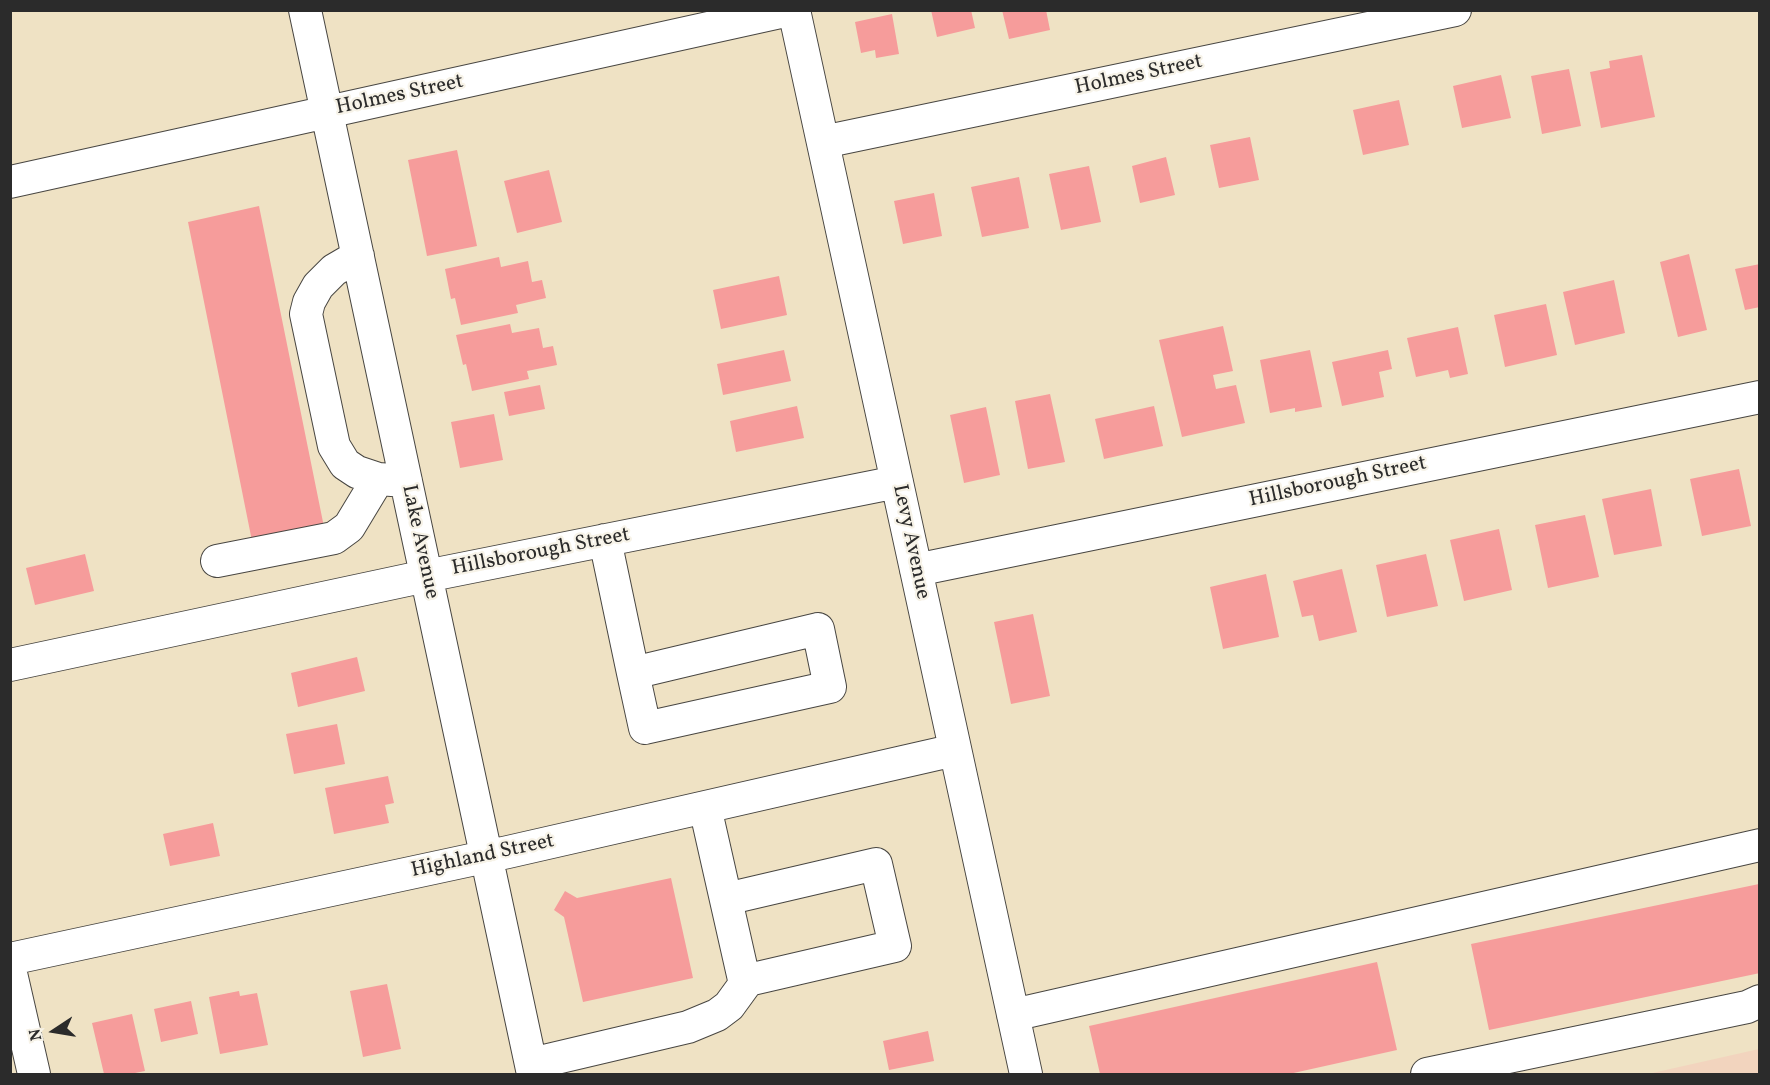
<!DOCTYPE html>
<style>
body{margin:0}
#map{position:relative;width:1770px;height:1085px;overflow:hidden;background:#efe2c4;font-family:Vollkorn,serif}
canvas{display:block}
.frame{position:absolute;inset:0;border:12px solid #2b2b2b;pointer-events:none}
.north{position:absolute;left:24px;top:1001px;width:60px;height:60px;-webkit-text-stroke:4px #f7f3e8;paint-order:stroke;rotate:258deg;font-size:16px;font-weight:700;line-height:24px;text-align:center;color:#2b2b2b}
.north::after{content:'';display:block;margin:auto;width:21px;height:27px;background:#2b2b2b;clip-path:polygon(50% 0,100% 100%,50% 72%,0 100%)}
</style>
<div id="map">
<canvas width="1770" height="1085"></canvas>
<div class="frame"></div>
<div class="north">N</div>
</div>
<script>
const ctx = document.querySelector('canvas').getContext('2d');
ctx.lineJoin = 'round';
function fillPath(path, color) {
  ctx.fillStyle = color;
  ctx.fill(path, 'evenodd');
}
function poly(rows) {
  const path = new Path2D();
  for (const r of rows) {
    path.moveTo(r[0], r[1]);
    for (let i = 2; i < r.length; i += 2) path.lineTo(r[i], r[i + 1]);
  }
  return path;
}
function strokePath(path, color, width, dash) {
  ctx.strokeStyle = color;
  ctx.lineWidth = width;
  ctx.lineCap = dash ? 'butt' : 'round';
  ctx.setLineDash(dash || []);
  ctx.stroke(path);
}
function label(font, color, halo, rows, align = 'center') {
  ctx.font = font + ' Vollkorn,serif';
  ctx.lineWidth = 4.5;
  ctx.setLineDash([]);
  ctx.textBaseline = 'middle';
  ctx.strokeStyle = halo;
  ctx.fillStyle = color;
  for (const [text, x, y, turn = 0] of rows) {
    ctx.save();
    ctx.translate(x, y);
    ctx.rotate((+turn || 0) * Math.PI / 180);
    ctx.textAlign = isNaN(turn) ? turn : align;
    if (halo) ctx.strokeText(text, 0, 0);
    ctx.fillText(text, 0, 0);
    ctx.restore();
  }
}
const built = poly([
 [1759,1049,1759,1074,1648,1074]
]);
const building = poly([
 [931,10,971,10,975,28,937,37],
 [1002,10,1046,10,1050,30,1009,39],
 [892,14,899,54,876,58,875,50,861,53,855,22],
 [1642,55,1655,117,1601,128,1590,72,1610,68,1609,61],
 [1569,69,1581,126,1542,134,1531,76],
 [1501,75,1511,118,1462,128,1453,86],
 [1399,100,1409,145,1363,155,1353,110],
 [1250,137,1259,180,1219,188,1210,145],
 [457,150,477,246,427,256,408,160],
 [1166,157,1175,195,1140,203,1132,166],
 [1089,166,1101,222,1061,230,1049,174],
 [549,170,562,222,517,233,504,181],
 [1019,177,1029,228,982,237,971,187],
 [934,193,942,236,903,244,894,201],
 [259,206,325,532,253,546,188,222],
 [1689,254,1707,330,1678,337,1660,262],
 [499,257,501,267,528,261,532,282,542,280,546,298,516,305,518,313,461,325,455,298,451,299,445,269],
 [1760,264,1760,307,1745,310,1735,269],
 [779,276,787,315,721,329,713,290],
 [1614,280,1625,333,1575,345,1563,292],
 [1546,304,1557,355,1505,367,1494,315],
 [510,324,512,333,539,328,543,348,553,346,557,365,527,371,529,379,472,391,466,364,463,365,456,335],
 [1223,326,1233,371,1213,375,1216,389,1236,385,1245,423,1182,437,1159,340],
 [1458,327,1468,374,1450,378,1448,370,1416,377,1407,338],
 [784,350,791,381,723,395,717,364],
 [1310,350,1322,407,1295,412,1295,408,1270,413,1260,360],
 [1388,350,1392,369,1379,372,1384,397,1342,406,1332,362],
 [540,385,545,409,509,416,504,392],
 [1050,394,1065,462,1028,469,1015,401],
 [797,406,804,438,736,452,730,421],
 [1154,406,1163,446,1104,459,1095,419],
 [986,407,1000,475,964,483,950,415],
 [494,414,503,460,460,468,451,422],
 [1739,469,1751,526,1702,536,1690,479],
 [1651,489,1662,546,1614,555,1602,499],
 [1585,515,1599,577,1548,588,1535,525],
 [1499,529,1512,590,1464,601,1450,540],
 [85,554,94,591,35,605,26,568],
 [1426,554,1438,606,1387,617,1376,565],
 [1342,569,1357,632,1319,641,1313,615,1302,617,1293,581],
 [1266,574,1279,637,1223,649,1210,587],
 [1033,614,1050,696,1011,704,994,622],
 [357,657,365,691,298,707,291,673],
 [337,724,345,764,294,774,286,734],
 [388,776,394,803,385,805,389,823,334,834,325,788],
 [213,823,220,856,170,866,163,834],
 [671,878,693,978,583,1002,564,917,554,910,565,891,577,898],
 [1759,884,1760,973,1489,1030,1471,944],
 [1377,962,1397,1050,1289,1074,1100,1074,1089,1026],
 [387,984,401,1049,363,1057,350,991],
 [239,991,240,996,257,993,268,1045,220,1054,209,997],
 [191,1001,198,1034,161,1042,154,1009],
 [132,1014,145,1071,130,1074,104,1074,92,1023],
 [928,1031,934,1061,889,1070,883,1041]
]);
const minor = poly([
 [305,10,533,1074],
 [794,10,1026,1074],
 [823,142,1455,10],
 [10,182,790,10],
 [358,256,334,270,318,286,309,302,306,314,334,446,345,464,357,472,378,479,406,481],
 [605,540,633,673,645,728,830,687,818,629,633,673],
 [217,561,334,538,349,527,378,479],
 [916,570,1760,397],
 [10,665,426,576,897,482],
 [726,899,876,864,895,946,744,981],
 [10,959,508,852,955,750],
 [10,969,34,1074],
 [1013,1015,1760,845],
 [531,1064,688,1027,717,1015,729,1006,745,984,705,807],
 [1427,1074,1747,1007,1760,1001]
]);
const streetNames = [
 ["Holmes Street",1139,76,-12],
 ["Holmes Street",400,96,-12],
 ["Hillsborough Street",1338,483,-12],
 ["Lake Avenue",419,542,78],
 ["Levy Avenue",910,542,78],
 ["Hillsborough Street",541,553,-11],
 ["Highland Street",483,857,-12]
];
fillPath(built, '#f2d4be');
fillPath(building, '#f69c9b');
strokePath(minor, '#484642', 34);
strokePath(minor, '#fff', 32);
label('21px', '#2b2b2b', '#f7f3e8', streetNames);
</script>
